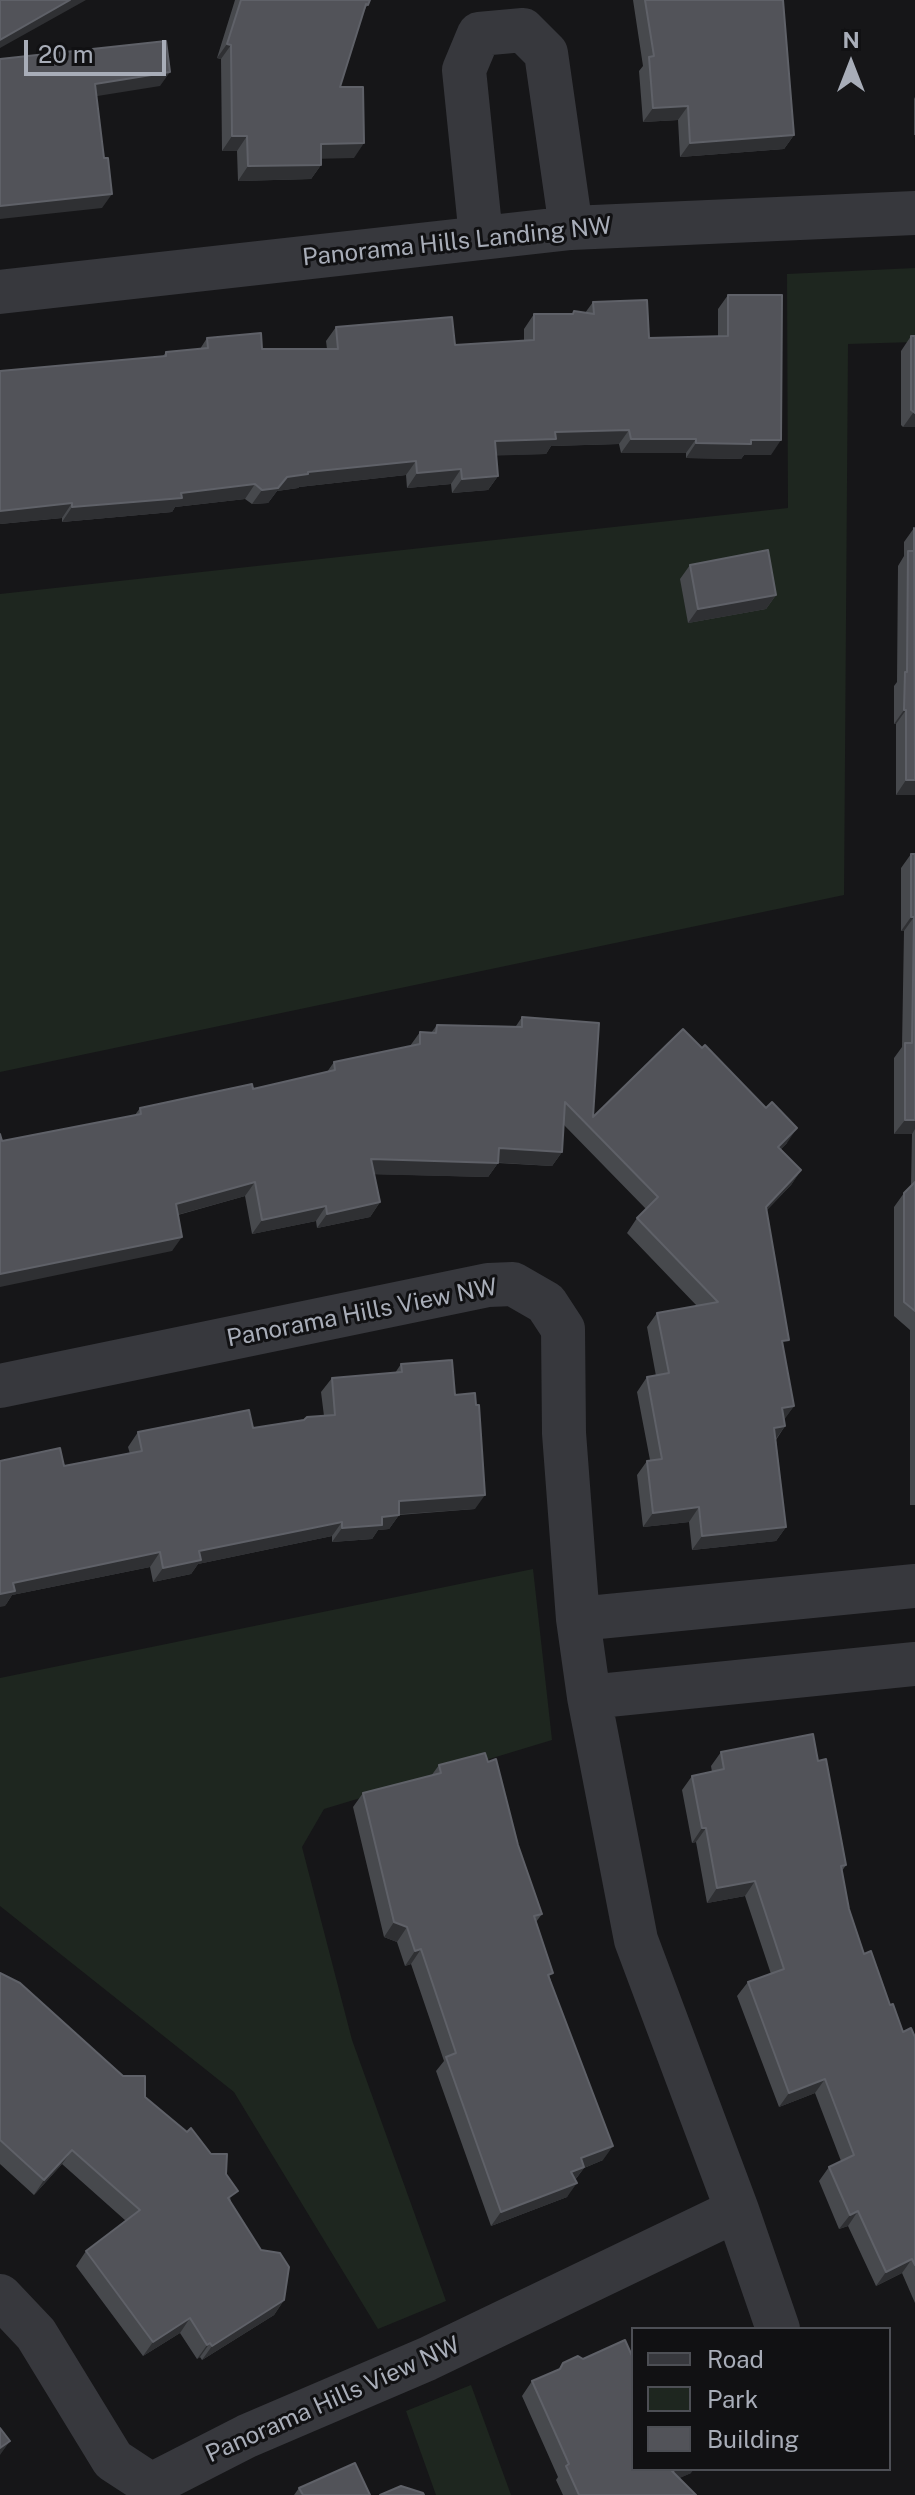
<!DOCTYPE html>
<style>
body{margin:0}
#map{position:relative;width:915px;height:2495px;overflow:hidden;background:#161618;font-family:"Public Sans",sans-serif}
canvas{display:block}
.legend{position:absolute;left:631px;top:2327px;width:260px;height:144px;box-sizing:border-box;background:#111113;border:2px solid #4d4f55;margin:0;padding:10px 14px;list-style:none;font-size:24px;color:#a8adb8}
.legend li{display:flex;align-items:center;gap:16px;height:40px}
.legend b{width:40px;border:2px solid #4d4f55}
.north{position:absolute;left:811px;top:24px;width:80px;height:80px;-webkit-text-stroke:6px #111113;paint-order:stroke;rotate:0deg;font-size:22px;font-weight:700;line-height:32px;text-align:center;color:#a8adb8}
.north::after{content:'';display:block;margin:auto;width:28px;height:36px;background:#a8adb8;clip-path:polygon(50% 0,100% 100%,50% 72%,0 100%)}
.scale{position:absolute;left:24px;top:40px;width:142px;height:36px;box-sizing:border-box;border:4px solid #a8adb8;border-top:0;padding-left:10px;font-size:24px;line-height:28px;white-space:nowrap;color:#a8adb8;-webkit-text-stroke:6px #111113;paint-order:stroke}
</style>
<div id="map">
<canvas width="915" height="2495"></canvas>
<ul class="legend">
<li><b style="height:10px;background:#37383d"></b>Road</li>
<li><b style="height:22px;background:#1e261f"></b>Park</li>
<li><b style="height:22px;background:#525359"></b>Building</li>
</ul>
<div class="north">N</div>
<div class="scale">20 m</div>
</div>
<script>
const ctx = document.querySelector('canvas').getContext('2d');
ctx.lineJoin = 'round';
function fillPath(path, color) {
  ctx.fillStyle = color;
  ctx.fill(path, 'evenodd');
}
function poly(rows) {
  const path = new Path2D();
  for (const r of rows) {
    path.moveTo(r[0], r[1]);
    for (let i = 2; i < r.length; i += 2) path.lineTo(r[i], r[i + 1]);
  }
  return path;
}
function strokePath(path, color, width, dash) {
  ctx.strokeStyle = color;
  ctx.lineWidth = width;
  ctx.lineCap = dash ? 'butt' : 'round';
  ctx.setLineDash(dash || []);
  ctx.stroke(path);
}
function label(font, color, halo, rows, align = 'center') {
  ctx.font = font + ' "Public Sans",sans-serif';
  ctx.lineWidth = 6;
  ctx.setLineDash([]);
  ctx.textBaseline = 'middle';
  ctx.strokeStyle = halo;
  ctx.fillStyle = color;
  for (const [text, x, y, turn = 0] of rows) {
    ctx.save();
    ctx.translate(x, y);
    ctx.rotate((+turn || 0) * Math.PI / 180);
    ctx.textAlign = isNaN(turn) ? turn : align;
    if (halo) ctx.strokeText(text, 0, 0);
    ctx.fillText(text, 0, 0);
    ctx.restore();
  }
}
const green = poly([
 [915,268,915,342,848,344,844,895,0,1072,0,594,788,508,787,274],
 [533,1569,552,1740,324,1809,302,1847,352,2040,446,2301,378,2329,234,2092,0,1906,0,1678],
 [471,2385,511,2495,436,2495,406,2411]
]);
const minor = poly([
 [481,237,464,70,479,34,523,30,546,53,571,228],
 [0,292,571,228,915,213],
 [0,1386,488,1285,513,1284,546,1303,563,1329,564,1433,578,1619,589,1697,636,1940,737,2210,778,2329],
 [578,1619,915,1586],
 [589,1697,915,1664],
 [0,2296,36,2334,113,2460,151,2485,247,2436,427,2359,737,2210]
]);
const wall = poly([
 [235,0,370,0,364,11,340,87,354,158,321,158,321,165,311,179,238,181,237,151,222,151,221,59,217,58],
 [633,0,783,0,794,135,784,149,680,157,678,120,643,122,639,71,643,66],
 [915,97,915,135,914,135,914,99],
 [728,295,771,455,744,455,741,459,686,458,686,453,621,453,619,444,551,446,546,454,496,455,498,476,488,490,452,493,451,484,407,488,406,475,299,487,298,488,277,491,268,503,252,504,245,499,175,507,172,512,62,522,62,518,0,524,0,371,163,356,166,352,200,349,207,338,262,349,327,349,326,341,336,327,455,345,524,341,524,329,534,314,572,314,574,311,585,313,593,302,649,338,718,336,718,309],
 [911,336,915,427,903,427,901,425,901,351],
 [914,528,915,795,896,795,896,724,894,724,894,686,897,682,898,566,904,556,904,542],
 [690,565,776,595,766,609,688,623,680,579],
 [911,854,915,854,915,1505,910,1505,910,1330,894,1316,894,1207,904,1193,911,1186,912,1134,894,1134,894,1058,902,1047,904,931,901,931,901,868],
 [522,1017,593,1117,787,1143,781,1149,801,1170,791,1185,766,1211,783,1348,794,1406,784,1419,785,1426,776,1440,786,1527,776,1541,692,1550,689,1522,643,1527,637,1475,647,1461,650,1460,637,1392,647,1377,656,1376,647,1327,657,1313,697,1306,627,1233,637,1218,646,1209,564,1125,562,1152,552,1166,498,1163,488,1177,374,1174,380,1202,370,1217,317,1228,316,1221,252,1234,245,1196,178,1215,172,1251,2,1141,135,1115,140,1108,253,1089,327,1072,334,1062,410,1046,420,1032,431,1033,437,1025,516,1026],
 [401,1364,455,1395,475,1509,399,1515,389,1529,378,1530,372,1539,332,1542,332,1536,198,1564,191,1574,153,1582,150,1567,12,1595,5,1606,64,1466,130,1454,128,1447,138,1432,253,1428,324,1416,321,1392,332,1378,395,1373],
 [721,1752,818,1761,846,1865,842,1871,849,1909,864,1954,903,2032,915,2037,915,2303,902,2273,876,2286,848,2226,839,2229,819,2181,829,2167,841,2161,815,2093,779,2107,737,1996,748,1982,771,1974,745,1896,707,1903,696,1842,692,1843,682,1790,692,1776,712,1772,711,1766],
 [439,1765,518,1845,542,1914,536,1922,550,1978,603,2160,584,2168,575,2180,567,2197,491,2226,436,2071,444,2061,411,1964,405,1966,397,1942,384,1937,353,1807,363,1793,431,1776],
 [0,1973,145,2097,226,2174,231,2202,284,2300,274,2315,202,2360,200,2357,197,2359,180,2333,143,2356,76,2266,86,2251,126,2221,62,2164,34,2195,0,2164],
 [633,2358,691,2473,679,2478,696,2495,563,2495,556,2480,558,2477,522,2396,532,2381,558,2370,563,2363,583,2359],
 [299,2488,370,2495,294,2495]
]);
const shadedWall = poly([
 [70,0,86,0,0,48,0,40],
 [227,44,231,45,221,59,217,58],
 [170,72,160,86,85,98,95,84],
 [688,106,678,120,643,122,653,108],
 [794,135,784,149,680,157,690,143],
 [232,136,247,136,237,151,222,151],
 [364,143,354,158,311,159,321,144],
 [321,165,311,179,238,181,248,166],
 [112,194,102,208,0,219,0,206],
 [913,413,915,413,915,427,903,427],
 [629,430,619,444,551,446,546,454,485,456,495,441,555,432],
 [631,439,696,439,686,453,621,453],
 [751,440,781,440,771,455,744,455,741,459,686,458,696,443],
 [416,461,406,475,299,487,298,488,277,491,268,503,252,504,262,490,287,477,308,472],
 [461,469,451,484,407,488,417,473],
 [498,476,488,490,452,493,462,479],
 [255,484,245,499,175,507,172,512,62,522,72,507],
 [72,503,62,518,0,524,0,511],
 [776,595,766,609,688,623,698,609],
 [904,710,906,710,896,724,894,724],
 [906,780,915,780,915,795,896,795],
 [911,917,914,917,904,931,901,931],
 [905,1120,915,1120,915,1129,912,1134,894,1134],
 [797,1128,787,1143,768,1161,778,1147],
 [499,1148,562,1152,552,1166,489,1162],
 [371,1159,498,1163,488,1177,360,1174],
 [801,1170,791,1185,755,1222,766,1207],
 [255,1182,245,1196,166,1218,176,1204],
 [380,1202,370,1217,317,1228,327,1214],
 [326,1206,316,1221,252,1234,262,1220],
 [182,1237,172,1251,0,1287,0,1274],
 [794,1406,784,1420,782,1408],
 [785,1426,775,1440,774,1428],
 [485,1495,475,1509,389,1515,399,1501],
 [699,1507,689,1522,643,1527,653,1513],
 [399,1515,389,1529,378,1530,372,1539,332,1542,342,1528,382,1517],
 [342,1522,332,1536,198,1564,191,1574,153,1582,163,1568,199,1551],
 [786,1527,776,1541,692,1550,702,1536],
 [160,1552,150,1567,12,1595,5,1606,0,1607,0,1594,13,1583],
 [702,1828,706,1828,696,1842,692,1843],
 [755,1881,745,1896,707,1903,717,1888],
 [394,1922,407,1927,397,1942,384,1937],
 [421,1949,411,1964,405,1966,415,1951],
 [825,2079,815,2093,779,2107,789,2093],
 [613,2146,603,2160,584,2168,574,2181,561,2187,581,2158],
 [72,2150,62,2164,34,2195,44,2180],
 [577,2183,567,2197,491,2226,501,2212],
 [858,2211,848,2226,839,2229,850,2215],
 [912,2259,902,2273,876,2286,886,2272],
 [284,2300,274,2315,202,2360,212,2346],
 [190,2318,180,2333,143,2356,153,2342],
 [210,2343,200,2357,197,2359,207,2345],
 [10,2441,0,2455,0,2448],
 [678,2469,694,2469,691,2473,662,2486,672,2471]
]);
const building = poly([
 [0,0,70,0,0,40,0,0],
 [241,0,370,0,368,5,366,4,340,87,363,87,364,143,321,144,321,165,248,166,247,136,232,136,231,45,227,44,241,0],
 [645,0,783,0,794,135,690,143,688,106,653,108,649,57,654,56,645,0],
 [166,41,170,72,95,84,104,158,108,158,112,194,0,206,0,59,166,41],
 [728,295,782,295,781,440,751,440,751,444,696,443,696,439,631,439,629,430,555,432,556,439,495,441,498,476,462,479,461,469,417,473,416,461,308,472,308,474,287,477,278,488,262,490,255,484,181,493,182,498,72,507,72,503,0,511,0,371,166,356,166,352,208,348,207,338,261,333,262,349,338,349,336,327,452,317,455,345,534,340,534,314,573,314,574,311,594,314,593,302,647,300,649,338,728,336,728,295],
 [911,336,915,336,915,413,911,410,911,336],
 [914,528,915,780,906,780,906,710,904,710,905,672,907,672,908,551,914,551,914,528],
 [768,550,776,595,698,609,690,565,768,550],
 [911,854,915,854,915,1120,905,1120,905,1043,912,1043,914,917,911,917,911,854],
 [522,1017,599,1023,593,1117,683,1029,702,1048,705,1045,766,1108,772,1102,797,1128,778,1147,801,1170,766,1207,789,1340,782,1341,794,1406,782,1408,785,1426,774,1428,786,1527,702,1536,699,1507,653,1513,647,1461,662,1459,647,1377,669,1373,657,1313,718,1302,637,1218,658,1197,565,1102,562,1152,499,1148,498,1163,371,1159,380,1202,327,1214,326,1206,262,1220,255,1182,176,1204,182,1237,0,1274,0,1134,2,1141,141,1114,140,1108,252,1084,253,1089,335,1070,334,1062,420,1044,420,1032,436,1033,437,1025,522,1027,522,1017],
 [915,1182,915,1311,904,1302,904,1193,915,1182],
 [452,1360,455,1395,475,1393,476,1405,479,1405,485,1495,399,1501,399,1515,382,1517,382,1525,342,1528,342,1522,199,1551,201,1560,163,1568,160,1552,13,1583,15,1591,0,1594,0,1461,60,1448,64,1466,142,1451,138,1432,249,1410,253,1428,304,1420,307,1417,335,1415,332,1378,402,1372,401,1364,452,1360],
 [813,1734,818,1761,826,1759,846,1865,841,1866,849,1909,864,1954,871,1951,890,2005,893,2004,903,2032,911,2028,915,2037,915,2265,912,2259,886,2272,858,2211,850,2215,829,2167,854,2155,825,2079,789,2093,748,1982,784,1969,755,1881,717,1888,706,1828,702,1828,692,1776,724,1769,721,1752,813,1734],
 [485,1753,488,1762,496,1759,518,1845,542,1914,534,1916,553,1973,548,1975,613,2146,581,2158,584,2167,571,2172,577,2183,501,2212,446,2057,456,2053,421,1949,415,1951,407,1927,394,1922,363,1793,441,1773,439,1765,485,1753],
 [0,1973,20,1983,123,2076,145,2076,145,2097,187,2132,191,2128,211,2154,227,2154,226,2174,238,2191,228,2198,261,2250,280,2253,289,2267,284,2300,212,2346,210,2343,207,2345,190,2318,153,2342,86,2251,140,2210,72,2150,44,2180,0,2140,0,1973],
 [625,2340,633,2358,633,2469,678,2469,672,2471,696,2495,579,2495,566,2466,569,2464,532,2381,560,2369,563,2363,578,2356,583,2359,625,2340],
 [0,2428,10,2441,0,2448,0,2428],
 [355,2463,370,2495,303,2495,299,2488,355,2463],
 [401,2486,423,2493,424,2495,380,2495,401,2486]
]);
const streetNames = [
 ["Panorama Hills Landing NW",457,242,-6],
 ["Panorama Hills View NW",362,1313,-11],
 ["Panorama Hills View NW",333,2400,-24]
];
fillPath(green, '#1e261f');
strokePath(minor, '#37383d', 44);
fillPath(wall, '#47494d');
fillPath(shadedWall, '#2f3033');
fillPath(building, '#525359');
strokePath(building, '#5f6168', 2);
label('24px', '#a8adb8', '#111113', streetNames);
</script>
